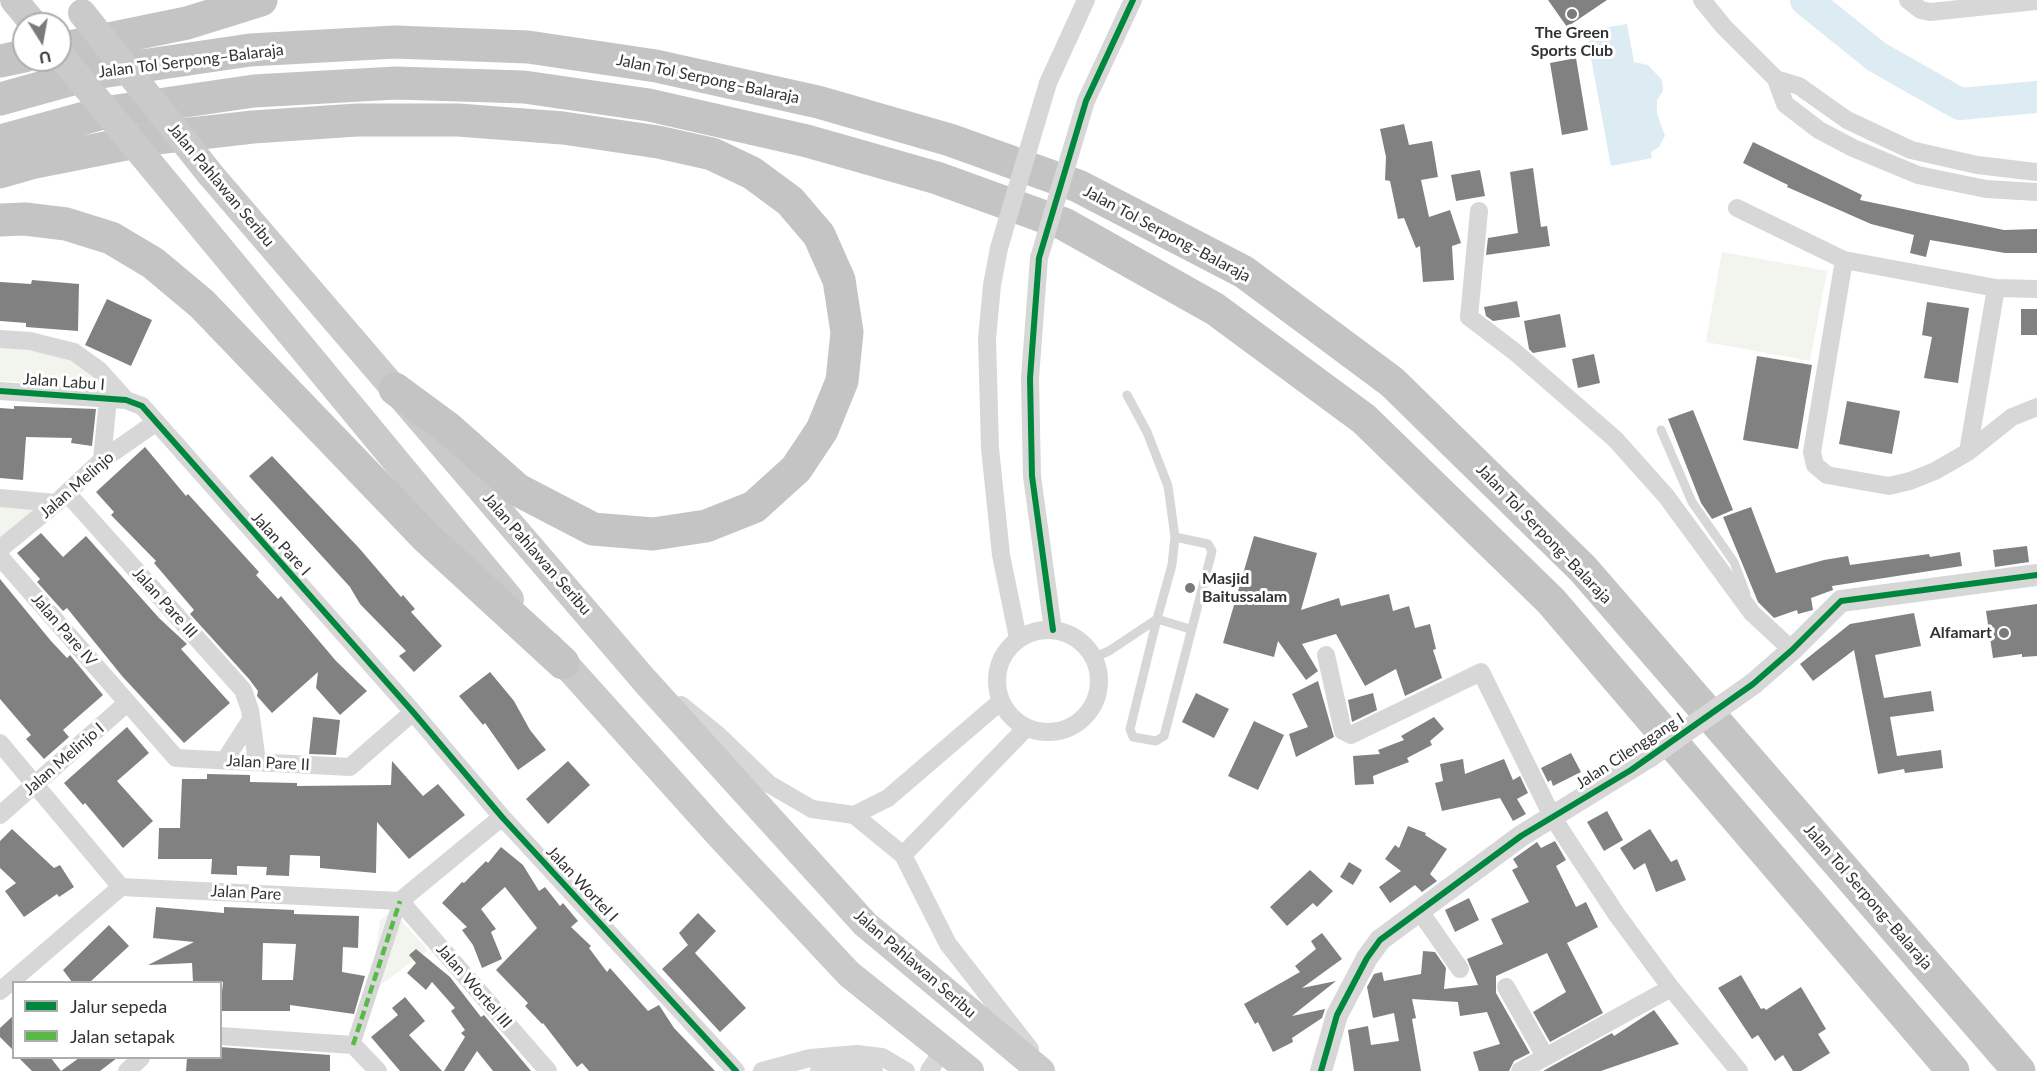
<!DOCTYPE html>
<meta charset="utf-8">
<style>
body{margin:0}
#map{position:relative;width:2037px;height:1071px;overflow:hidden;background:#fff;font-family:Lato,sans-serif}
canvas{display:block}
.legend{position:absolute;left:12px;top:981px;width:210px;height:78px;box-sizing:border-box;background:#fff;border:2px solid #adadad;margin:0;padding:8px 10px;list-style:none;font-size:18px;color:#333}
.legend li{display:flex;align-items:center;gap:12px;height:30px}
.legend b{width:30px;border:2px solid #adadad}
.north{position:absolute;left:12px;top:12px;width:60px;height:60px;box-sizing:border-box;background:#fff;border:2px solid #adadad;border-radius:50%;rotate:169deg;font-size:16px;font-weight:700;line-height:24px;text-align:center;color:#333}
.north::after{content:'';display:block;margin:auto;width:21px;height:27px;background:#7a7a7a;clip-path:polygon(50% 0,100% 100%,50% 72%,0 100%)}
</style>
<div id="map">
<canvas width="2037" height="1071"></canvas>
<ul class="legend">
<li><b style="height:8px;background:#00873e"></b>Jalur sepeda</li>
<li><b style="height:8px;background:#58b947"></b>Jalan setapak</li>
</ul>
<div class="north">U</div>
</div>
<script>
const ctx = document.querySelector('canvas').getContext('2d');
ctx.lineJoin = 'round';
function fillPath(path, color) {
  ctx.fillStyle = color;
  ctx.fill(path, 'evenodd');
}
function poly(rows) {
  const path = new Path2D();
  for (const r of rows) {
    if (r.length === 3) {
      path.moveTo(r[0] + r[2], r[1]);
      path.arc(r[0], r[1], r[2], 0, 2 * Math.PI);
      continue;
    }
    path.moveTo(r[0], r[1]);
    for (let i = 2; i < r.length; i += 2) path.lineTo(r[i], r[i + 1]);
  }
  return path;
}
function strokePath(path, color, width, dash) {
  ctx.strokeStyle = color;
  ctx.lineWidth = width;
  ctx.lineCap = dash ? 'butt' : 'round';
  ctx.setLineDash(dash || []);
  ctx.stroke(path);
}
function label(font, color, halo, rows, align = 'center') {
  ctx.font = font + ' Lato,sans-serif';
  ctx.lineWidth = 6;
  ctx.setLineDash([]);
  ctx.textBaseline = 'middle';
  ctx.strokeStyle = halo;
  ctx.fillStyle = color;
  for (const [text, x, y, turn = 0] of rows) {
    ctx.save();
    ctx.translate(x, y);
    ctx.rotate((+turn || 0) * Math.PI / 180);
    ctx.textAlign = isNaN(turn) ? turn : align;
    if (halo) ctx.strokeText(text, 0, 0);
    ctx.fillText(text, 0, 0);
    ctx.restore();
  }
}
const green = poly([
 [1722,252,1827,271,1810,361,1706,342],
 [0,345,71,354,108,388,0,381],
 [0,500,50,505,0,546],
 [392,911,428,950,379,986,372,982,380,920]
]);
const water = poly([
 [1627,24,1634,62,1648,65,1662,80,1663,91,1657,100,1657,114,1665,136,1659,147,1651,152,1652,158,1611,166,1586,31]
]);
const river = poly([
 [1806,0,1877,57,1960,104,2037,97]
]);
const building = poly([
 [1548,0,1607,0,1567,27],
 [1576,58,1588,130,1562,135,1550,63],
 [1404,124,1409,145,1432,141,1438,177,1421,180,1429,217,1450,210,1461,243,1452,246,1454,280,1423,282,1420,246,1416,248,1404,218,1398,219,1390,181,1385,180,1386,157,1380,129],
 [1753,142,1862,195,1860,200,2004,230,2037,229,2037,253,2005,253,1930,240,1926,257,1910,253,1914,235,1871,224,1787,187,1788,185,1743,163],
 [1533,168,1541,227,1547,226,1550,246,1486,255,1488,238,1518,233,1510,172],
 [1480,170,1485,196,1456,201,1451,175],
 [32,280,79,284,78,331,26,327,26,323,0,321,0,282,31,284],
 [107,299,152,320,131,366,85,345],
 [1517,301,1520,317,1493,321,1486,316,1484,307],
 [1927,302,1969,308,1958,383,1924,378,1932,337,1922,335],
 [2021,309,2037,309,2037,335,2021,335],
 [1560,314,1566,347,1533,353,1529,349,1524,321],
 [1594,354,1600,383,1578,388,1572,359],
 [1757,356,1812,365,1798,449,1743,440],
 [1847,401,1900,411,1892,454,1839,444],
 [14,406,96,409,92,446,71,443,72,438,26,437,23,480,0,478,0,408,14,409],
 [1693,410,1733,510,1712,519,1701,503,1668,419],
 [145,447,186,496,188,494,259,572,256,575,278,599,281,596,336,661,367,691,340,715,316,688,318,672,272,713,257,696,258,691,249,679,190,614,194,610,154,563,156,561,111,515,114,512,96,492],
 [272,456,359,548,401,597,403,595,415,609,411,612,442,646,414,672,399,656,406,651,360,604,350,587,249,476],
 [1751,507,1776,573,1824,560,1848,556,1850,565,1929,554,1930,557,1960,552,1962,566,1832,586,1833,590,1811,598,1813,610,1798,614,1797,610,1774,618,1758,602,1723,517],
 [41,533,63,557,86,536,159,618,187,644,181,649,230,703,184,743,122,676,67,608,63,611,37,582,40,579,17,553],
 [1254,536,1317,553,1301,610,1339,598,1341,606,1389,594,1393,611,1409,606,1415,628,1430,624,1436,649,1433,650,1442,678,1405,696,1396,669,1365,686,1336,634,1302,644,1318,671,1306,680,1278,641,1274,657,1223,643],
 [2027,546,2029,562,1995,567,1993,550],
 [0,579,51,641,67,658,70,655,103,695,63,730,69,737,44,759,26,739,31,735,0,699],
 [2037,604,2037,656,2022,657,2022,654,1993,658,1986,611],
 [1914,613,1921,646,1875,655,1884,698,1931,691,1934,711,1890,717,1897,756,1941,750,1943,768,1905,773,1904,769,1878,774,1854,650,1813,681,1800,664,1850,624],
 [490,672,514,701,530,730,546,750,518,770,485,723,483,725,459,696],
 [1318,681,1334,737,1296,757,1289,734,1308,727,1292,694],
 [1196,693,1229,709,1214,738,1182,722],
 [1373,693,1377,710,1352,722,1348,700],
 [313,717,340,720,336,755,309,754],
 [1434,717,1444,729,1430,741,1432,745,1407,758,1409,762,1373,776,1374,784,1355,785,1353,756,1380,754,1378,750,1404,740,1401,736],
 [1254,721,1284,735,1258,790,1228,776],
 [127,727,149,753,117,781,153,821,123,848,85,803,83,805,64,783],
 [1571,753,1581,772,1553,786,1551,780,1548,782,1541,768],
 [1463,759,1465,774,1504,759,1513,780,1520,776,1528,793,1517,799,1526,814,1513,821,1500,798,1442,811,1435,783,1443,781,1440,764],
 [392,761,423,796,438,784,465,815,409,859,377,822,376,873,320,868,320,856,290,855,289,876,266,875,267,867,237,866,237,875,211,874,212,859,158,859,159,828,180,828,182,779,207,779,207,774,250,775,250,782,297,783,297,786,391,785],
 [568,761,590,785,548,824,526,799],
 [1607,811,1623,840,1604,851,1587,822],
 [1408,826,1426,833,1425,835,1447,849,1430,874,1437,881,1422,892,1415,885,1390,903,1379,887,1401,871,1385,859,1395,845,1399,848],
 [12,829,54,868,60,865,74,887,59,897,57,894,24,917,5,891,16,883,0,868,0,841],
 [1650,829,1671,862,1677,859,1686,880,1656,892,1645,863,1634,870,1620,848],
 [1555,841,1566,860,1556,866,1576,907,1586,902,1598,927,1567,943,1603,1013,1550,1042,1533,1012,1566,992,1547,953,1496,976,1496,993,1530,1053,1514,1061,1509,1071,1479,1071,1473,1052,1500,1044,1487,1012,1460,1016,1458,1002,1412,999,1416,1018,1412,1019,1421,1071,1354,1071,1348,1030,1368,1026,1371,1045,1399,1041,1394,1013,1373,1018,1367,987,1374,974,1382,972,1384,981,1421,974,1423,951,1435,952,1446,968,1444,989,1478,985,1467,959,1503,944,1491,919,1529,902,1512,870,1518,867,1513,859,1537,842,1541,848],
 [501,847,523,865,539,891,545,887,560,906,563,903,578,921,571,927,591,946,589,948,607,972,610,968,648,1011,659,1005,674,1028,715,1071,589,1071,582,1063,577,1067,543,1023,542,1024,525,1006,528,1003,496,970,537,928,505,887,481,909,496,929,491,932,502,959,482,968,473,945,462,930,467,927,442,903,462,882,464,883,486,861,488,863],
 [1349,862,1362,870,1353,885,1340,877],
 [1310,870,1333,891,1317,907,1313,903,1287,926,1270,907],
 [1469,898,1479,920,1455,932,1445,910],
 [156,907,224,913,224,907,294,910,294,914,359,916,358,948,343,947,342,972,365,976,354,1014,290,1005,290,1011,220,1011,223,982,193,982,192,963,148,965,194,942,153,938],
 [263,943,296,944,293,980,262,980],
 [698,913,716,931,695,953,746,1008,720,1032,662,969,688,945,679,933],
 [109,925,129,946,90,982,72,982,63,970],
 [1322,933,1342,959,1302,988,1336,981,1292,1016,1325,1009,1322,1018,1292,1038,1293,1042,1273,1052,1258,1022,1255,1024,1244,1004,1300,972,1295,966,1316,949,1311,941],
 [416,949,450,977,481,1017,484,1015,531,1071,493,1071,477,1051,464,1071,444,1071,465,1037,461,1033,465,1030,451,1011,455,1008,432,982,426,990,407,973,416,963,409,955],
 [1741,975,1761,1009,1764,1008,1766,1010,1801,987,1826,1029,1818,1034,1830,1053,1801,1071,1793,1071,1783,1055,1775,1061,1758,1035,1752,1039,1718,988],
 [405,997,425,1021,409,1035,442,1071,400,1071,371,1037,398,1015,392,1008],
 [1654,1010,1679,1044,1601,1071,1543,1071,1612,1033,1614,1036],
 [14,1015,14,1051,0,1037,0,1028],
 [220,1047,330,1055,330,1071,186,1071,187,1058,220,1058],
 [19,1058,51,1058,61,1071,32,1071],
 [79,1058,117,1058,100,1071,61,1071]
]);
const service = poly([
 [1661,430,1692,502,1734,562,1746,594],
 [1175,537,1208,544,1212,551,1164,736,1156,741,1133,737,1130,729,1157,619,1190,629],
 [1095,657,1109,651,1157,619,1172,565,1175,537,1168,486,1147,432,1127,395]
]);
const pedestrian = poly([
 [353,1045,400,901]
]);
const minor = poly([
 [1702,0,1724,27,1776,79,1785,104,1819,130,1853,148,1918,175,1986,189,2037,192],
 [1908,0,1921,10,1930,12,2037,1],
 [1776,79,1799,86,1847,120,1911,150,1977,165,2037,172],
 [1048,83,1086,0],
 [1086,101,1133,0],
 [1737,208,1844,260,1996,288,2037,289],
 [1479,211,1469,317,1515,352,1615,439,1666,496,1752,613,1792,650],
 [999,248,992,285,987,339,990,448,1001,555,1018,638],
 [1039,258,1030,378,1032,476,1053,630],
 [1844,260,1812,452,1815,465,1827,475,1889,486,1910,481,1935,471,1968,452,2012,417,2037,407],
 [0,339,30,341,74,352,99,370,126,400],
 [0,391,126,400,142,406,413,712,502,817,736,1071],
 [1968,452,1996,288],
 [102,460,108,399],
 [67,493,243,690,250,710,257,762],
 [0,498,56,503],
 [0,549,56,503,102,460,155,423],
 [0,557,176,758,350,767,413,712],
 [1048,681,51],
 [1326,655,1343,731,1351,735,1481,672,1552,816,1568,841,1617,915,1671,988,1739,1071],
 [681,705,718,735,769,784,812,809,854,815,903,855,948,944,1030,1049],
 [0,743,121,887],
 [225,760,250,721],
 [0,815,127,703],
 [854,815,888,798,1000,702],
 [903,855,1026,728],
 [400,901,548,1071],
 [1419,910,1460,969],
 [1506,987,1545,1056],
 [0,991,121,887,400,901,502,817],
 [220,1036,353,1045,378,1071],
 [127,1071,141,1058],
 [762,1071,810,1058,857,1054,882,1057,906,1071],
 [819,1071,874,1071],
 [929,1071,943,1050],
 [1520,1071,1671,988]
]);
const tertiary = poly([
 [1753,684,1792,650,1841,601,2037,575],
 [1321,1071,1337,1015,1367,958,1380,940,1521,836,1649,757]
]);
const primary = poly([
 [14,0,34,24],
 [210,174,645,681,865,924,1041,1071],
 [175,194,510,599],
 [549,646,719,835,849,974,970,1071]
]);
const motorway = poly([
 [60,49,187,23,261,0],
 [0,61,24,56],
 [0,99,94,73,250,50,395,42,528,47,656,66,818,102,950,140,1078,186,1244,272,1392,382,1583,569,2019,1071],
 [0,141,103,113,254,91,396,83,524,87,649,105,807,141,937,178,1064,224,1215,309,1364,419,1551,601,1953,1071],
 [0,172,35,162,156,138,253,127,357,120,458,120,563,128,658,142,712,154,752,173,790,201,819,235,839,280,847,332,842,381,822,430,796,469,754,507,706,526,653,534,593,529,518,490,448,428,395,389],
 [0,220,25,219,66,224,111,238,153,263,202,304,426,537,563,663]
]);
const minorBridge = poly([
 [999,248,1048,83],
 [1039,258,1086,101]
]);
const tertiaryBridge = poly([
 [1649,757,1753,684]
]);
const primaryBridge = poly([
 [82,13,210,174],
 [60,55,175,194]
]);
const quiet = poly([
 [353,1045,400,901]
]);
const cycleway = poly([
 [0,391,126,400,142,406,413,712,502,817,736,1071],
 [1053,630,1032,476,1030,378,1039,258,1086,101,1133,0],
 [1321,1071,1337,1015,1367,958,1380,940,1521,836,1631,770,1753,684,1792,650,1841,601,2037,575]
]);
const markers = [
 [1572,14,6,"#7a7a7a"],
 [1190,588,6,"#7a7a7a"],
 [2004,633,6,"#7a7a7a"]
];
const poiNames = [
 ["The Green",1572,33],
 ["Sports Club",1572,51],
 ["Masjid",1202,579,"left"],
 ["Baitussalam",1202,597,"left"],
 ["Alfamart",1992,633,"right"]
];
const streetNames = [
 ["Jalan Tol Serpong–Balaraja",191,61,-7],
 ["Jalan Tol Serpong–Balaraja",708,79,12],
 ["Jalan Pahlawan Seribu",221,185,50],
 ["Jalan Tol Serpong–Balaraja",1167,234,28],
 ["Jalan Labu I",64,382,4],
 ["Jalan Melinjo",77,485,-41],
 ["Jalan Tol Serpong–Balaraja",1544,534,46],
 ["Jalan Pare I",281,544,48],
 ["Jalan Pahlawan Seribu",537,554,49],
 ["Jalan Pare III",165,603,48],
 ["Jalan Pare IV",64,630,49],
 ["Jalan Cilenggang I",1630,751,-33],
 ["Jalan Melinjo I",64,759,-41],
 ["Jalan Pare II",268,763,3],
 ["Jalan Wortel I",582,884,47],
 ["Jalan Pare",246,893,3],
 ["Jalan Tol Serpong–Balaraja",1868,897,49],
 ["Jalan Pahlawan Seribu",915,964,41],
 ["Jalan Wortel III",474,986,49]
];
fillPath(green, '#f1f5ed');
fillPath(water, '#ddebf3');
strokePath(river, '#ddebf3', 32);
fillPath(building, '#818181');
strokePath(service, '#d7d7d7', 9);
strokePath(pedestrian, '#d7d7d7', 14);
strokePath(minor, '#d7d7d7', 18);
strokePath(tertiary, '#d7d7d7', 22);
strokePath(primary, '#cacaca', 28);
strokePath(motorway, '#c4c4c4', 33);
strokePath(minorBridge, '#d7d7d7', 18);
strokePath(tertiaryBridge, '#d7d7d7', 22);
strokePath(primaryBridge, '#cacaca', 28);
strokePath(quiet, '#58b947', 4.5, [9, 4.5]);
strokePath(cycleway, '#00873e', 6);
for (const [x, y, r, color] of markers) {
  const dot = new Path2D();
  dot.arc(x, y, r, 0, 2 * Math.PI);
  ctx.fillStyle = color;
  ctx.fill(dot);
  strokePath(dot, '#fff', 2);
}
label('bold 16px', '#333', '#fff', poiNames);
label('16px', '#333', '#fff', streetNames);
</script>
